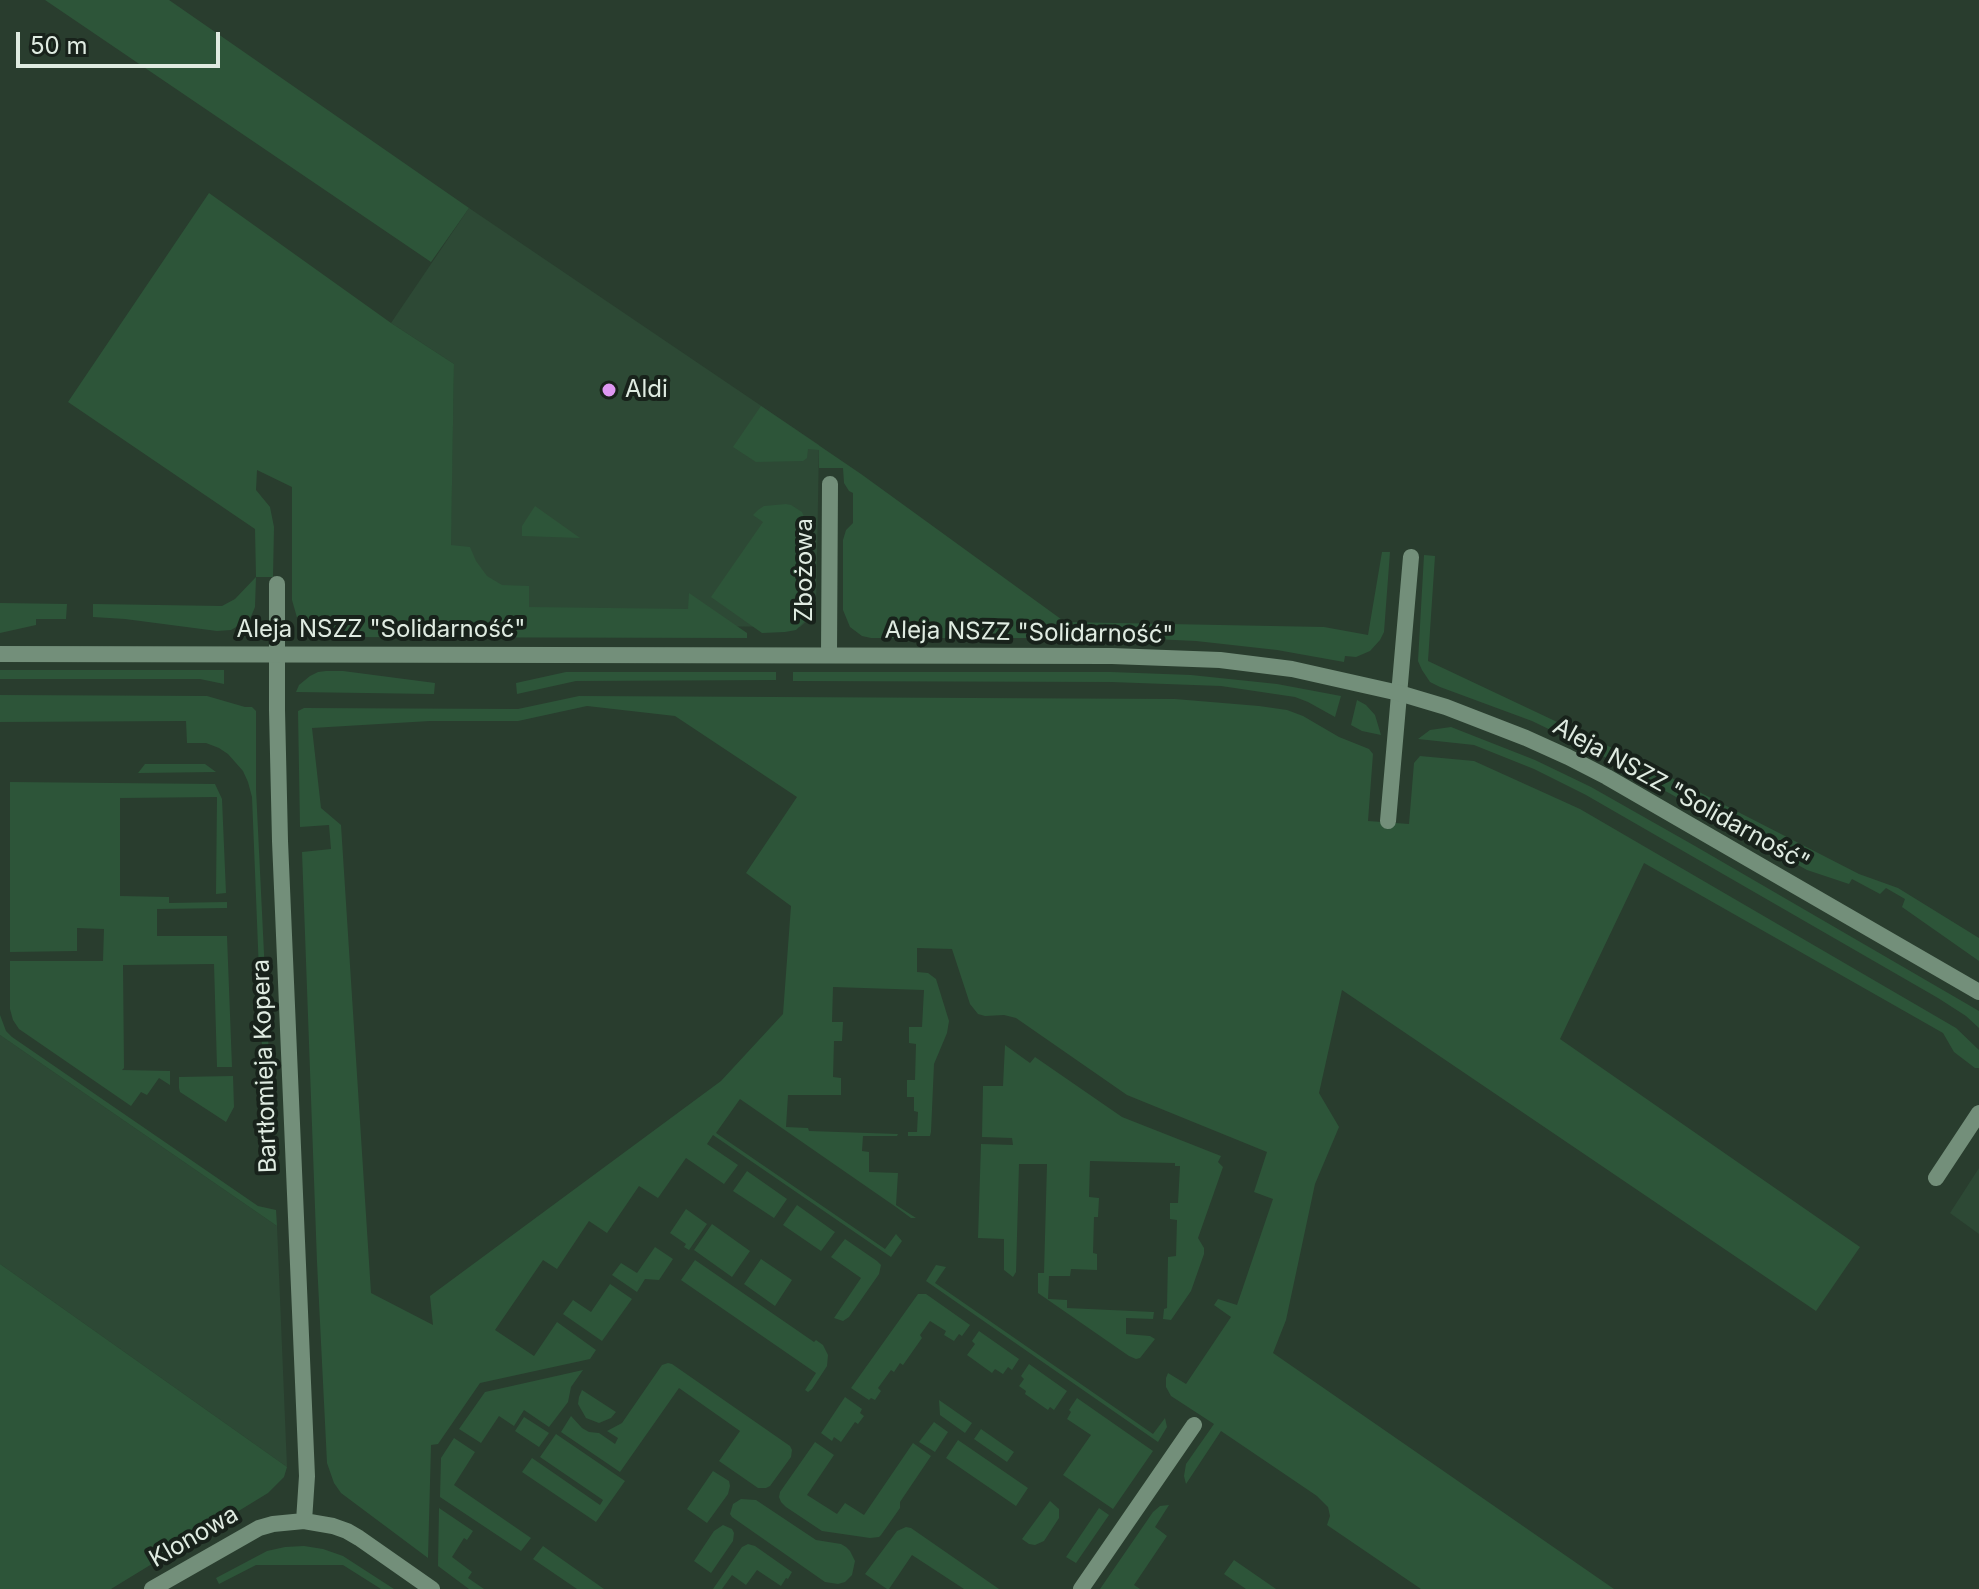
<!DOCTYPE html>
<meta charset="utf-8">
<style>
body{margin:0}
#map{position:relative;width:1979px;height:1589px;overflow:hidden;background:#293d2e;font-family:Inter,sans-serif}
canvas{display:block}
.scale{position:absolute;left:16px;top:32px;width:204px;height:36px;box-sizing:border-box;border:4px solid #dfebe1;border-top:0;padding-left:10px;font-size:24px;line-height:28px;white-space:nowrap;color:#dfebe1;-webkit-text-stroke:6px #18221b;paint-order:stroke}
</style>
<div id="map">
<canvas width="1979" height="1589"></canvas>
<div class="scale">50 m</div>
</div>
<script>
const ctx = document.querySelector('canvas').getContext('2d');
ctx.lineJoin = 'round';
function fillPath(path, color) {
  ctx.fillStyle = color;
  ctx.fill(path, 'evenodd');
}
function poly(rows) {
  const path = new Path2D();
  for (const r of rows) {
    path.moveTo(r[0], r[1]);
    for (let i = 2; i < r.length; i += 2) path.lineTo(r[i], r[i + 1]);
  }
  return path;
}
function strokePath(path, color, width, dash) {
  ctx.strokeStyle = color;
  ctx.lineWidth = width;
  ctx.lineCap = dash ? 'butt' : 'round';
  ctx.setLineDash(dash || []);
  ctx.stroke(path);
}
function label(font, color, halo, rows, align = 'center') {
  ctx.font = font + ' Inter,sans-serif';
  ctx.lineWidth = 8;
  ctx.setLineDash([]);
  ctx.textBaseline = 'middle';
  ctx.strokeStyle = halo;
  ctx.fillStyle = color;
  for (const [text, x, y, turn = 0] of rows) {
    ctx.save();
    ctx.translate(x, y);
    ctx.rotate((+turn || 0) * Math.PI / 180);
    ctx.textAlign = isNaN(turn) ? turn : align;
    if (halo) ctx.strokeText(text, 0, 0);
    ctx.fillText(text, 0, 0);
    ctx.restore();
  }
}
const built = poly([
 [469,208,819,445,816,614,800,627,449,624,454,364,391,323],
 [0,1035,277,1226,287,1467,0,1264],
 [1979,1168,1979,1234,1950,1213]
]);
const green = poly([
 [45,0,169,0,469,208,431,262],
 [209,193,391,323,454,364,451,545,470,547,476,561,487,576,502,585,529,586,529,607,688,609,689,593,747,633,747,638,327,637,313,634,305,628,298,621,292,600,292,487,257,470,256,490,270,507,274,527,273,577,256,577,255,607,250,619,231,630,217,631,125,619,93,617,93,604,222,606,235,599,256,577,255,529,68,402],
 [761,406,861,474,1065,622,1324,627,1368,635,1382,552,1390,552,1384,632,1380,640,1370,651,1356,657,1345,656,1344,662,1277,650,1196,641,1132,638,871,638,862,636,850,627,843,610,843,540,846,530,853,523,853,493,849,491,844,483,843,468,819,468,819,450,808,449,807,458,803,461,756,462,733,447],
 [786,504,791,505,802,512,807,523,808,614,804,622,796,630,785,632,762,633,711,597,763,522,753,515,758,510,764,506],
 [535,506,580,538,522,536,522,526],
 [1424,555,1435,556,1428,661,1625,754,1859,874,1898,888,1979,938,1979,961,1902,907,1905,899,1886,888,1880,894,1852,879,1849,884,1807,870,1590,749,1532,721,1440,687,1430,682,1422,670,1418,661],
 [0,603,67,604,66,619,36,619,36,625,0,633],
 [0,670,224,670,224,684,200,679,0,679],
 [326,671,343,671,435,683,434,694,296,692,299,685,310,676,318,672],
 [566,672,776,672,776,680,576,681,517,694,516,683],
 [793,672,1111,672,1191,675,1277,684,1341,696,1335,717,1308,702,1295,697,1221,686,1111,682,793,681],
 [0,695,207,696,245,707,252,707,256,711,256,789,273,1139,262,1138,265,1122,252,797,248,782,243,771,228,754,219,748,206,743,187,743,186,721,0,722],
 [579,696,1175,699,1259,706,1287,710,1303,716,1339,737,1369,749,1373,754,1368,821,1409,824,1414,763,1420,756,1474,761,1580,809,1956,1028,1979,1050,1979,1068,1975,1068,1954,1052,1943,1033,1644,863,1560,1039,1860,1247,1816,1311,1342,990,1319,1093,1339,1127,1315,1184,1286,1320,1273,1353,1614,1589,1421,1589,1327,1525,1330,1516,1328,1507,1317,1496,1221,1431,1186,1484,1184,1476,1186,1464,1214,1424,1171,1396,1166,1387,1166,1378,1168,1373,1186,1384,1231,1317,1214,1305,1218,1299,1237,1305,1273,1199,1254,1192,1267,1152,1127,1095,1016,1018,1004,1015,985,1016,978,1014,970,1004,952,949,917,948,917,972,928,973,936,979,949,1021,947,1033,934,1064,931,1132,930,1136,908,1136,908,1132,917,1132,918,1112,914,1111,914,1097,907,1097,907,1080,915,1080,916,1044,909,1043,909,1027,922,1027,924,990,833,987,832,1022,843,1022,842,1041,834,1041,833,1077,841,1078,841,1095,788,1095,786,1127,808,1128,809,1131,898,1134,897,1136,863,1136,862,1151,869,1152,869,1172,898,1173,896,1205,916,1218,911,1218,896,1207,740,1099,716,1133,885,1249,896,1234,902,1241,891,1257,713,1135,707,1144,738,1165,724,1184,686,1158,658,1198,639,1186,607,1233,589,1221,557,1269,543,1260,495,1330,534,1356,557,1322,596,1350,590,1359,480,1383,438,1444,431,1445,428,1558,341,1493,334,1483,327,1463,317,1262,302,852,331,849,329,825,300,827,298,711,304,708,518,709],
 [587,706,675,716,797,797,746,873,791,906,783,1014,721,1081,430,1296,433,1325,371,1293,341,825,321,808,312,728,430,721,518,721],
 [1357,700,1366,705,1375,715,1381,735,1362,731,1351,725],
 [1451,727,1535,760,1591,787,1695,846,1979,1011,1979,1028,1966,1016,1938,998,1586,795,1534,769,1474,745,1418,739,1430,730],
 [145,764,205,764,216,772,138,773],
 [10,782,215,784,222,799,226,893,216,894,217,797,120,798,120,896,169,897,169,903,227,902,227,908,157,909,157,936,227,936,232,1067,217,1067,214,964,123,965,124,1068,122,1070,170,1071,170,1085,159,1078,147,1095,141,1092,131,1106,19,1029,13,1020,10,1009,10,961,103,961,104,929,77,928,77,951,10,952],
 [0,1015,6,1031,12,1037,258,1206,276,1210,277,1226,0,1035],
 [1005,1045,1030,1063,1035,1057,1122,1117,1221,1156,1218,1162,1223,1167,1198,1238,1204,1248,1204,1254,1191,1291,1171,1320,1163,1319,1164,1309,1167,1308,1168,1257,1176,1256,1177,1220,1170,1219,1170,1203,1178,1203,1180,1166,1175,1166,1175,1163,1090,1161,1089,1197,1099,1198,1098,1217,1094,1217,1093,1253,1097,1254,1097,1270,1071,1269,1070,1276,1049,1276,1048,1299,1067,1300,1067,1308,1154,1312,1153,1319,1126,1318,1126,1334,1150,1336,1155,1339,1140,1358,1136,1359,1129,1356,1038,1293,1038,1273,1044,1273,1047,1164,1019,1164,1016,1272,1013,1277,1004,1270,1004,1239,978,1238,981,1144,1013,1145,1012,1138,982,1137,983,1086,1003,1086],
 [233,1076,234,1107,226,1122,180,1092,179,1088,179,1077],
 [747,1171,787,1199,774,1218,733,1191],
 [797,1205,835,1232,821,1251,783,1225],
 [686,1209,707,1224,689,1250,684,1247,686,1244,670,1233],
 [712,1224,750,1251,732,1277,694,1250],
 [845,1239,877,1261,881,1265,879,1274,849,1317,843,1321,834,1318,861,1278,831,1257],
 [655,1247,673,1259,659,1280,645,1279,637,1292,612,1275,621,1263,637,1273],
 [761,1259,792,1280,775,1306,744,1284],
 [695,1260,814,1342,816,1340,823,1345,828,1355,827,1366,812,1389,808,1392,805,1390,816,1373,681,1280],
 [0,1264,287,1467,284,1477,268,1493,111,1589,0,1589],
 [936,1265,946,1267,935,1283,1153,1434,1165,1418,1167,1427,1158,1442,926,1281],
 [610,1284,632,1299,602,1341,563,1314,573,1300,591,1312],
 [918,1294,926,1294,970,1325,962,1336,959,1334,954,1341,944,1335,946,1331,930,1321,920,1335,922,1338,903,1365,900,1363,894,1372,891,1370,878,1388,881,1391,875,1400,871,1398,869,1400,851,1388],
 [979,1331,1019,1359,1012,1370,1008,1367,1003,1374,995,1369,992,1373,967,1355,975,1344,972,1341],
 [668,1363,672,1364,790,1446,792,1450,791,1457,770,1486,766,1488,758,1488,719,1461,740,1431,679,1388,620,1472,561,1432,571,1416,582,1428,589,1432,599,1433,615,1444,618,1438,607,1431,622,1423,662,1365],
 [1029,1364,1067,1391,1054,1410,1050,1407,1048,1410,1025,1394,1026,1391,1019,1386,1024,1379,1021,1376],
 [583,1370,571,1387,568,1402,549,1427,524,1410,514,1426,499,1416,481,1443,459,1429,485,1392],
 [582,1390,616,1412,611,1418,599,1423,586,1418,578,1404,579,1397],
 [845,1397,862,1409,860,1413,864,1416,858,1424,855,1422,841,1442,834,1437,832,1441,821,1433],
 [1077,1398,1153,1451,1113,1509,1063,1475,1091,1435,1067,1419,1071,1412,1069,1410],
 [939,1400,972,1423,965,1433,940,1415],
 [524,1417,549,1433,539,1447,515,1431],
 [934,1422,948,1432,935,1452,919,1442],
 [981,1429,1014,1452,1007,1462,974,1439],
 [556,1434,625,1481,596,1522,522,1472,532,1458,600,1505,603,1500,540,1457],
 [454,1438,475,1452,454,1485,531,1538,521,1551,440,1497,441,1458],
 [958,1440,1028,1488,1016,1506,946,1458],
 [815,1442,834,1455,807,1495,837,1514,845,1503,864,1515,913,1443,931,1456,900,1502,900,1508,881,1535,879,1537,870,1538,822,1531,786,1507,781,1502,779,1497,780,1492],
 [713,1471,729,1481,730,1486,728,1494,707,1523,687,1509],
 [741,1499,756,1500,816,1540,841,1544,846,1547,850,1551,855,1561,852,1575,845,1582,838,1584,825,1582,732,1517,730,1514,733,1504],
 [1050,1501,1059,1509,1059,1518,1044,1541,1035,1545,1029,1544,1022,1539],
 [1169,1505,1155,1527,1167,1536,1134,1585,1140,1589,1100,1589,1153,1512,1160,1506],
 [439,1508,473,1531,467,1540,464,1538,452,1557,472,1572,468,1578,484,1589,469,1589,438,1566],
 [1099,1508,1109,1515,1076,1563,1066,1557],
 [723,1525,732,1529,734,1533,733,1541,711,1573,694,1561,714,1531],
 [906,1527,911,1528,999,1589,964,1589,912,1555,889,1589,887,1589,865,1574,897,1531],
 [748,1544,755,1546,792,1572,788,1579,786,1578,781,1586,757,1570,746,1585,732,1575,722,1589,713,1589,742,1547],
 [304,1546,323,1549,343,1556,394,1589,381,1589,343,1565,256,1565,219,1584,216,1578,267,1551,285,1547],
 [543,1546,604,1589,577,1589,533,1559],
 [1234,1560,1276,1589,1246,1589,1224,1574]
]);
const minor = poly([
 [277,584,277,710,280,841,307,1476,304,1521],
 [829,655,830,484],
 [1388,821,1411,557],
 [1936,1178,1979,1113],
 [152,1589,259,1528,273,1524,304,1521,333,1526,347,1531,359,1538,432,1589],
 [1081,1589,1194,1425]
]);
const tertiary = poly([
 [0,654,1112,656,1220,660,1292,669,1399,693,1446,707,1526,738,1568,757,1607,777,1979,992]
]);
const markers = [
 [609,390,8,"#de98f2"]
];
const poiNames = [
 ["Aldi",625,390]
];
const streetNames = [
 ["Zbożowa",805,570,-90],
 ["Aleja NSZZ \"Solidarność\"",381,630],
 ["Aleja NSZZ \"Solidarność\"",1029,633,1],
 ["Aleja NSZZ \"Solidarność\"",1681,795,29],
 ["Bartłomieja Kopera",265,1066,-92],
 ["Klonowa",194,1537,-30]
];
fillPath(built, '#2d4935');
fillPath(green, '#2d5539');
strokePath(minor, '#738f7a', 16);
strokePath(tertiary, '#738f7a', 16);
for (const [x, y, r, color] of markers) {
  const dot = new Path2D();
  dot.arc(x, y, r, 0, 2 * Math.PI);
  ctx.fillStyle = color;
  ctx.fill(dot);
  strokePath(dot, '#18221b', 3);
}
label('24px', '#dfebe1', '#18221b', poiNames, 'left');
label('24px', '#dfebe1', '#18221b', streetNames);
</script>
